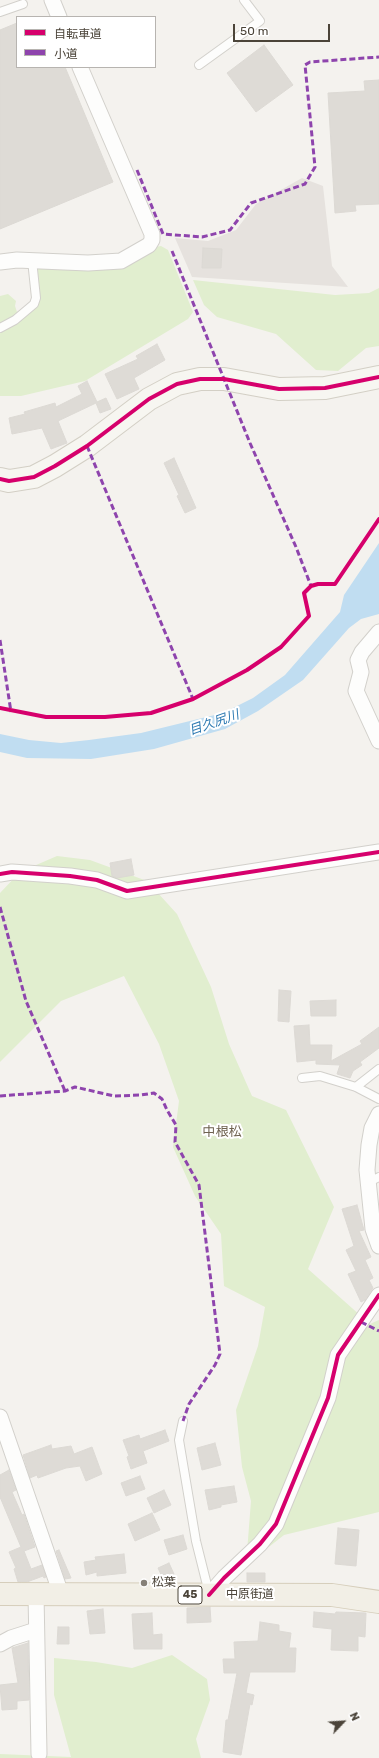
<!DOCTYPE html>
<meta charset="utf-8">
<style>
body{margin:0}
#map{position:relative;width:379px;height:1758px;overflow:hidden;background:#f4f2ee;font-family:Rubik,"Noto Sans JP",sans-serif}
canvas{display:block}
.legend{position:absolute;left:16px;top:16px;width:140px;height:52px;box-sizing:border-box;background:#fff;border:1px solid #b7b4b0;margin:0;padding:5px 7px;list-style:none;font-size:12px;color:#4b4439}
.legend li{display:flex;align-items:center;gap:8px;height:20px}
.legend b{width:20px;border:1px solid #b7b4b0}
.north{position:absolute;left:323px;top:1702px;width:40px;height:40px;-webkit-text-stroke:3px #fff;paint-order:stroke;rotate:65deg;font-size:11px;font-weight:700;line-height:16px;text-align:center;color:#4b4439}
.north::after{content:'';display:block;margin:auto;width:14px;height:18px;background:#4b4439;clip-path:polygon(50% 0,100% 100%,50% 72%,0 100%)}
.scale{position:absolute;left:233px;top:24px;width:97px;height:18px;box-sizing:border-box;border:2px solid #4b4439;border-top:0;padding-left:5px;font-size:12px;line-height:14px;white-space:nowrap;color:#4b4439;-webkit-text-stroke:3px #fff;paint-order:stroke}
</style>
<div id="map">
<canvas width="379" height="1758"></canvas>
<ul class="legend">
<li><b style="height:5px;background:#d6006c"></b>自転車道</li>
<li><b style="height:5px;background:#8e44ad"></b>小道</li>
</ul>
<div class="north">N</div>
<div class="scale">50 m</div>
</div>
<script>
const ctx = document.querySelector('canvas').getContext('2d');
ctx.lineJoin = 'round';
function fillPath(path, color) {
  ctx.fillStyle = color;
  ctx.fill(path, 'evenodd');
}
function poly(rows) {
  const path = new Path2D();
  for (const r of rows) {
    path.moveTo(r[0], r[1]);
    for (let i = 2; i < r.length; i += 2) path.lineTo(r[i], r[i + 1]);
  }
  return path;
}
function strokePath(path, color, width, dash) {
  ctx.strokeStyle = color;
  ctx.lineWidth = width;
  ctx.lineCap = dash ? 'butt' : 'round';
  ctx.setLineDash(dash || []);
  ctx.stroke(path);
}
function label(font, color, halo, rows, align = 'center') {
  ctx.font = font + ' Rubik,"Noto Sans JP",sans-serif';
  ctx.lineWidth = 4;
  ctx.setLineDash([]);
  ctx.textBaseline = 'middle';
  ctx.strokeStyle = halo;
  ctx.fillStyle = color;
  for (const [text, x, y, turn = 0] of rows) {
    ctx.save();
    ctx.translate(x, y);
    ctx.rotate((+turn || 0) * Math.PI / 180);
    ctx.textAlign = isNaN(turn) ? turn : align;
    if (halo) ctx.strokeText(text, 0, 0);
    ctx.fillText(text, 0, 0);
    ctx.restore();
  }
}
const industrial = poly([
 [302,178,323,186,332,266,348,287,192,277,175,238,208,241,236,230,256,204]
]);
const green = poly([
 [161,246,168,250,193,312,188,319,85,381,21,396,0,396,0,296,8,294,16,301,15,306,17,312,28,308,31,301,35,267,119,261,148,248],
 [193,280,335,295,369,293,379,288,379,346,366,348,338,371,316,370,276,334,217,317,204,305],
 [57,856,90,860,147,881,177,914,211,987,229,1044,252,1096,286,1110,334,1207,308,1269,370,1324,379,1320,379,1512,284,1535,246,1565,251,1501,242,1467,236,1410,258,1346,265,1307,224,1286,221,1234,195,1196,173,1147,179,1101,159,1044,124,976,61,1001,0,1062,0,893,20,872],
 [172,1655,207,1679,210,1700,196,1739,201,1758,0,1758,0,1754,71,1757,54,1695,54,1658,96,1662,132,1668]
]);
const water = poly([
 [379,543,379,614,361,619,349,628,303,680,258,711,225,729,154,749,91,759,27,758,0,752,0,734,29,740,61,743,89,740,141,733,194,720,223,713,253,698,285,675,340,612,344,595]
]);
const building = poly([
 [17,23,17,67,65,67,113,182,0,229,0,30,17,23],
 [264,45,293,85,256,112,227,73,264,45],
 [379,80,379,204,355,205,356,211,335,213,328,93,365,91,364,81,379,80],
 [203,248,222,249,221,268,202,268,203,248],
 [157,344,165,360,134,378,139,389,117,399,105,374,138,359,136,356,157,344],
 [87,381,97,402,106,398,111,409,100,413,96,403,58,421,67,443,51,449,42,428,12,434,9,418,25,414,24,412,55,403,56,407,82,394,78,386,87,381],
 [174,458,196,508,185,513,177,496,179,495,164,463,174,458],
 [131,859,134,875,117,878,112,876,110,863,131,859],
 [279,990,291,991,289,1022,278,1021,279,990],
 [336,1000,336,1016,311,1016,310,1001,336,1000],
 [309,1025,310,1045,332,1045,331,1061,362,1044,360,1041,379,1027,379,1048,360,1062,362,1065,353,1071,350,1078,337,1074,340,1065,316,1064,316,1060,297,1062,294,1026,309,1025],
 [357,1205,364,1230,359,1231,371,1257,365,1260,373,1278,369,1280,373,1288,365,1300,361,1302,348,1274,356,1271,346,1250,354,1246,342,1209,357,1205],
 [165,1430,169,1441,143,1451,147,1463,131,1469,127,1457,129,1456,123,1440,139,1435,140,1439,165,1430],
 [215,1443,221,1465,202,1470,197,1448,215,1443],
 [51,1445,52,1449,71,1446,74,1454,92,1447,102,1474,86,1481,80,1466,66,1468,38,1478,37,1475,30,1478,23,1455,51,1445],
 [9,1470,16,1490,12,1492,22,1515,24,1514,35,1547,24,1551,31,1569,42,1565,46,1577,44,1578,43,1576,27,1582,18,1582,14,1569,16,1568,9,1552,21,1547,0,1497,0,1475,9,1470],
 [140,1476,145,1489,126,1496,121,1483,140,1476],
 [234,1486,237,1502,221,1505,221,1507,209,1510,205,1490,234,1486],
 [164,1490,171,1505,154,1513,147,1498,164,1490],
 [152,1513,160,1530,135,1541,128,1524,152,1513],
 [338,1528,359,1530,356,1566,335,1564,338,1528],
 [183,1535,187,1549,169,1555,164,1540,183,1535],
 [59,1550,71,1578,65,1579,56,1551,59,1550],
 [124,1554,126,1573,97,1576,97,1572,86,1575,84,1562,96,1560,95,1557,124,1554],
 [169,1563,174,1574,163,1579,158,1568,169,1563],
 [247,1573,265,1573,265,1582,247,1582,247,1573],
 [210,1607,211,1622,187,1623,187,1608,210,1607],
 [103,1609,105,1633,90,1634,87,1611,103,1609],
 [314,1612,335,1614,336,1612,366,1613,365,1637,358,1636,358,1651,331,1650,332,1629,313,1627,314,1612],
 [152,1613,153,1635,162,1634,162,1649,134,1649,132,1614,152,1613],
 [260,1622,279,1625,279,1631,291,1633,289,1648,296,1648,295,1672,250,1672,246,1693,254,1695,252,1705,250,1704,241,1755,223,1752,226,1720,228,1720,237,1673,224,1673,223,1659,235,1659,234,1642,258,1641,260,1622],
 [58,1627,69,1627,69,1644,57,1644,58,1627],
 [28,1643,29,1700,17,1701,17,1709,2,1710,0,1685,18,1683,12,1648,28,1643]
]);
const lane = poly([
 [0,12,23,4],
 [199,65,260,21,244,0],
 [0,328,15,320,34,304,36,298,32,260],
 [302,1078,320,1076,356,1087,379,1099],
 [356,1087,379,1069],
 [369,1182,379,1177],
 [183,1421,179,1440,196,1541,209,1593]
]);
const street = poly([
 [52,0,59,17],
 [0,262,17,260,88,263,121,261,149,245,152,240,152,234,80,67],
 [379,632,362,652,358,660,361,672,356,691,379,741],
 [0,874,12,872,70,876,97,880,127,891,379,852],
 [379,1114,372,1128,369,1145,367,1170,373,1229,379,1246],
 [0,1417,61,1594],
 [36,1594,39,1754],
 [209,1595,224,1578,260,1544,276,1524,328,1398,338,1355,379,1295],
 [0,1644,11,1638,36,1630]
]);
const secondary = poly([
 [0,479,9,481,34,477,55,466,87,446,149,399,177,384,200,379,224,379,279,389,325,388,379,377]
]);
const primary = poly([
 [0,1594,332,1595,379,1602]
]);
const quiet = poly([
 [137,170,163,234,202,237,230,230,251,203,305,184,315,167,305,65,310,62,379,57],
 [172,251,250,443,296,547,311,586],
 [87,446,193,699],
 [0,640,11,712],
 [0,907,26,1001,65,1091],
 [0,1096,65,1091,75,1087,114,1096,141,1095,154,1093,162,1099,167,1110,176,1125,175,1142,199,1185,220,1354,215,1365,189,1404,183,1421],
 [361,1322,379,1331]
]);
const cycleway = poly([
 [0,479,9,481,34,477,55,466,87,446,149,399,177,384,200,379,224,379,279,389,325,388,379,377],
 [0,708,46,717,105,717,151,713,193,699,247,670,281,647,309,616,304,593,311,586,318,584,335,584,379,519],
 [0,874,12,872,70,876,97,880,127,891,379,852],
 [209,1595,224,1578,260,1544,276,1524,328,1398,338,1355,379,1295]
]);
const markers = [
 [144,1583,4,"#868178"]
];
const shields = [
 [190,1595,24]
];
const shieldNames = [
 ["45",190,1595]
];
const poiNames = [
 ["松葉",152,1583]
];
const streetNames = [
 ["中原街道",250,1595]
];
const waterNames = [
 ["目久尻川",214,723,-19]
];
const neighbourhoodNames = [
 ["中根松",222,1132]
];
fillPath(industrial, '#e6e2de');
fillPath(green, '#e1eecf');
fillPath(water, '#c0ddf1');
fillPath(building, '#dedbd6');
strokePath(building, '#dcd9d4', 1);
strokePath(lane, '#d2d0cb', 10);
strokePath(street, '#d2d0cb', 17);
strokePath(secondary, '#d3cfc5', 24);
strokePath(primary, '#d6cebb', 24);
strokePath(lane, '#fdfdfc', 8);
strokePath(street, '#fdfdfc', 15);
strokePath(secondary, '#f7f6f1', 22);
strokePath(primary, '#f2efe6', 22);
strokePath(quiet, '#8e44ad', 3, [6, 3]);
strokePath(cycleway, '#d6006c', 4);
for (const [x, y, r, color] of markers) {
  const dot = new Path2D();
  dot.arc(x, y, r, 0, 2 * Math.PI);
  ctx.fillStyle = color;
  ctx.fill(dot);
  strokePath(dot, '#fff', 1.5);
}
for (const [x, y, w] of shields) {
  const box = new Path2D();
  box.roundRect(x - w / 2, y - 9, w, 18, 3);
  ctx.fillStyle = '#fff';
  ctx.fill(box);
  strokePath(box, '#4b4439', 1);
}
label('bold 11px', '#4b4439', null, shieldNames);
label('12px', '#4b4439', '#fff', poiNames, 'left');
label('12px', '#4b4439', '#fff', streetNames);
label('italic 13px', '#2e7ab2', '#fff', waterNames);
label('13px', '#6e6250', '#fff', neighbourhoodNames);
</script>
